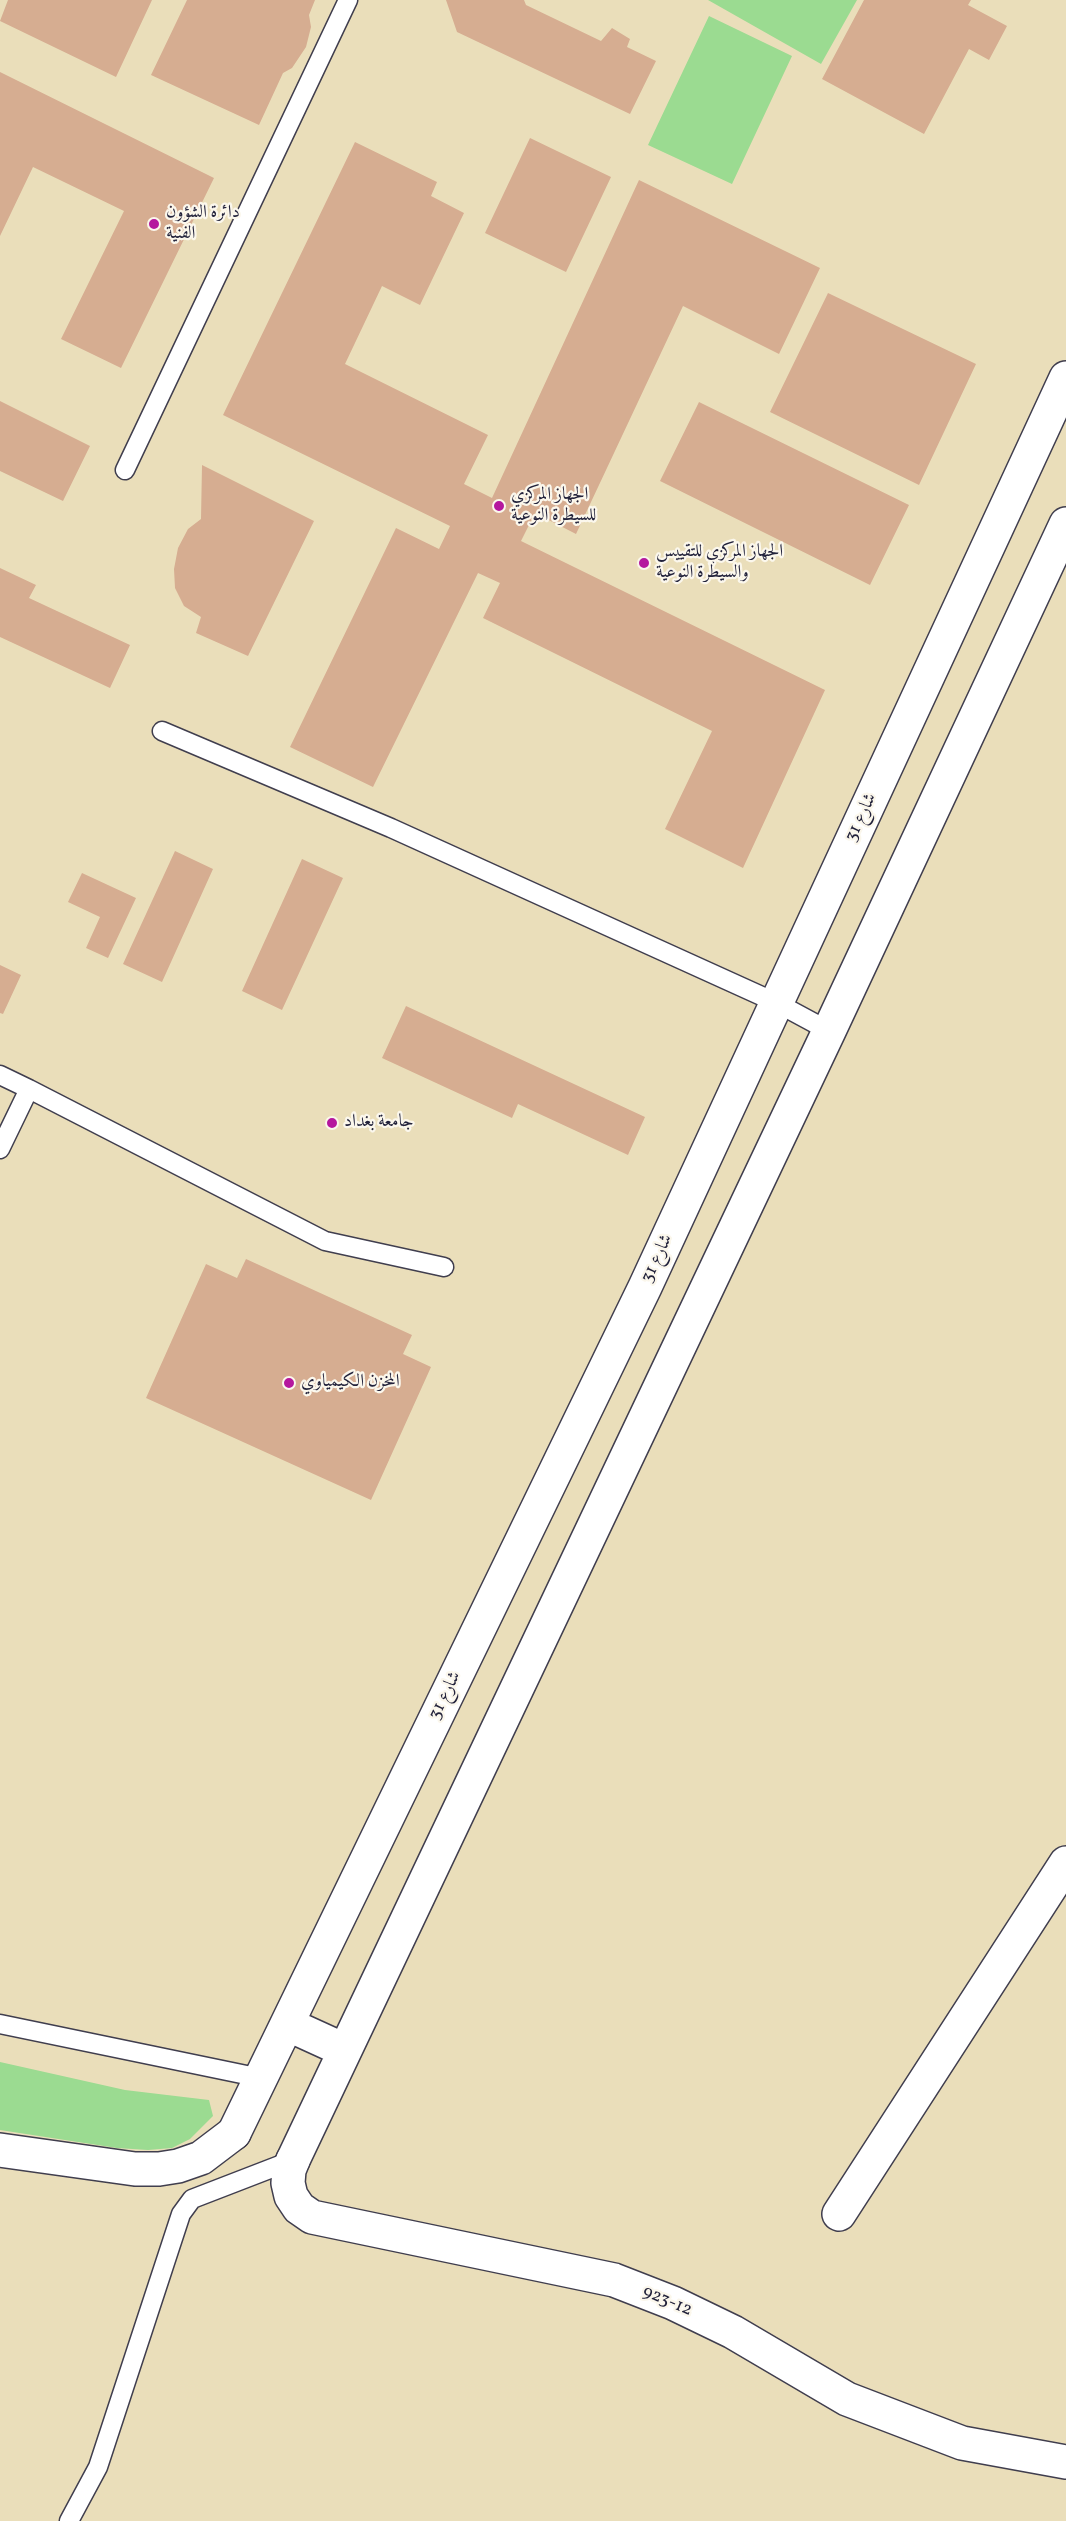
<!DOCTYPE html>
<meta charset="utf-8">
<style>
body{margin:0}
canvas{display:block;background:#eadeba}
</style>
<canvas width="1066" height="2521"></canvas>
<script>
const ctx = document.querySelector('canvas').getContext('2d');
ctx.lineJoin = 'round';
function fillPath(path, color) {
  ctx.fillStyle = color;
  ctx.fill(path, 'evenodd');
}
function poly(rows) {
  const path = new Path2D();
  for (const r of rows) {
    path.moveTo(r[0], r[1]);
    for (let i = 2; i < r.length; i += 2) path.lineTo(r[i], r[i + 1]);
  }
  return path;
}
function strokePath(path, color, width, dash) {
  ctx.strokeStyle = color;
  ctx.lineWidth = width;
  ctx.lineCap = dash ? 'butt' : 'round';
  ctx.setLineDash(dash || []);
  ctx.stroke(path);
}
function label(font, color, halo, rows, align = 'center') {
  ctx.font = font + ' Vollkorn,Amiri,serif';
  ctx.lineWidth = 4.5;
  ctx.setLineDash([]);
  ctx.textBaseline = 'middle';
  ctx.strokeStyle = halo;
  ctx.fillStyle = color;
  for (const [text, x, y, turn = 0] of rows) {
    ctx.save();
    ctx.translate(x, y);
    ctx.rotate((+turn || 0) * Math.PI / 180);
    ctx.textAlign = isNaN(turn) ? turn : align;
    if (halo) ctx.strokeText(text, 0, 0);
    ctx.fillText(text, 0, 0);
    ctx.restore();
  }
}
const green = poly([
 [708,0,857,0,821,64],
 [709,16,792,56,732,184,648,145],
 [0,2062,125,2090,209,2100,213,2116,190,2139,172,2148,148,2150,117,2148,0,2130]
]);
const building = poly([
 [8,0,152,0,116,77,0,21],
 [187,0,315,0,309,15,311,27,306,47,292,68,283,73,259,125,151,75],
 [446,0,524,0,526,5,601,41,612,28,630,39,627,47,656,61,630,114,457,32],
 [864,0,971,0,968,5,1007,26,989,60,969,49,924,134,822,79],
 [0,72,214,178,121,368,61,339,124,211,33,167,0,236],
 [530,138,611,177,566,272,485,233],
 [355,142,437,182,431,196,464,213,420,305,382,286,345,364,488,435,464,484,492,498,639,180,820,268,779,354,683,306,576,534,535,513,521,541,825,690,743,868,665,829,712,731,483,618,500,583,478,573,373,787,290,747,396,528,439,549,450,526,223,415],
 [828,293,976,364,919,485,770,412],
 [0,401,90,446,63,501,0,471],
 [699,402,909,505,870,585,660,481],
 [202,465,314,521,248,656,196,633,201,617,184,606,175,588,174,569,178,548,188,529,201,519],
 [0,568,36,585,29,598,130,645,110,688,0,637],
 [175,851,213,869,162,982,123,964],
 [302,859,343,878,282,1010,242,991],
 [82,873,136,898,108,958,86,948,100,917,68,902],
 [0,965,21,975,3,1014,0,1013],
 [406,1006,645,1117,628,1155,518,1104,512,1118,382,1058],
 [246,1259,412,1335,403,1354,431,1367,371,1500,146,1398,206,1264,237,1278]
]);
const service = poly([
 [125,470,348,0],
 [162,731,391,828,777,1003,829,1031],
 [0,1075,29,1089],
 [0,1149,29,1089,325,1241,444,1267],
 [0,2024,261,2078],
 [69,2521,98,2467,181,2214,192,2199,293,2160]
]);
const minor = poly([
 [0,2150,135,2169,159,2169,178,2166,201,2158,234,2133],
 [293,2160,289,2170,288,2183,291,2196,299,2208,312,2217,614,2280,673,2303,733,2332,847,2399,962,2443,1066,2462],
 [839,2214,1066,1863]
]);
const tertiary = poly([
 [287,2024,344,2050],
 [234,2133,645,1287,1066,378],
 [293,2160,829,1031,1066,524]
]);
const markers = [
 [154,224,6,"#b5179e"],
 [499,506,6,"#b5179e"],
 [644,563,6,"#b5179e"],
 [332,1123,6,"#b5179e"],
 [289,1383,6,"#b5179e"]
];
const poiNames = [
 ["دائرة الشؤون",166,214],
 ["الفنية",166,235],
 ["الجهاز المركزي",511,496],
 ["للسيطرة النوعية",511,517],
 ["الجهاز المركزي للتقييس",656,553],
 ["والسيطرة النوعية",656,574],
 ["جامعة بغداد",344,1123],
 ["المخزن الكيمياوي",301,1383]
];
const streetNames = [
 ["شارع 31",862,818,-65],
 ["شارع 31",658,1259,-65],
 ["شارع 31",446,1696,-64],
 ["923-12",667,2302,23]
];
fillPath(green, '#9bdb91');
fillPath(building, '#d6ad91');
strokePath(service, '#403e4e', 21);
strokePath(minor, '#403e4e', 36);
strokePath(tertiary, '#403e4e', 36);
strokePath(service, '#fff', 18);
strokePath(minor, '#fff', 33);
strokePath(tertiary, '#fff', 33);
for (const [x, y, r, color] of markers) {
  const dot = new Path2D();
  dot.arc(x, y, r, 0, 2 * Math.PI);
  ctx.fillStyle = color;
  ctx.fill(dot);
  strokePath(dot, '#fbf7ec', 2);
}
label('18px', '#22223b', '#fbf7ec', poiNames, 'left');
label('18px', '#22223b', '#fbf7ec', streetNames);
</script>
